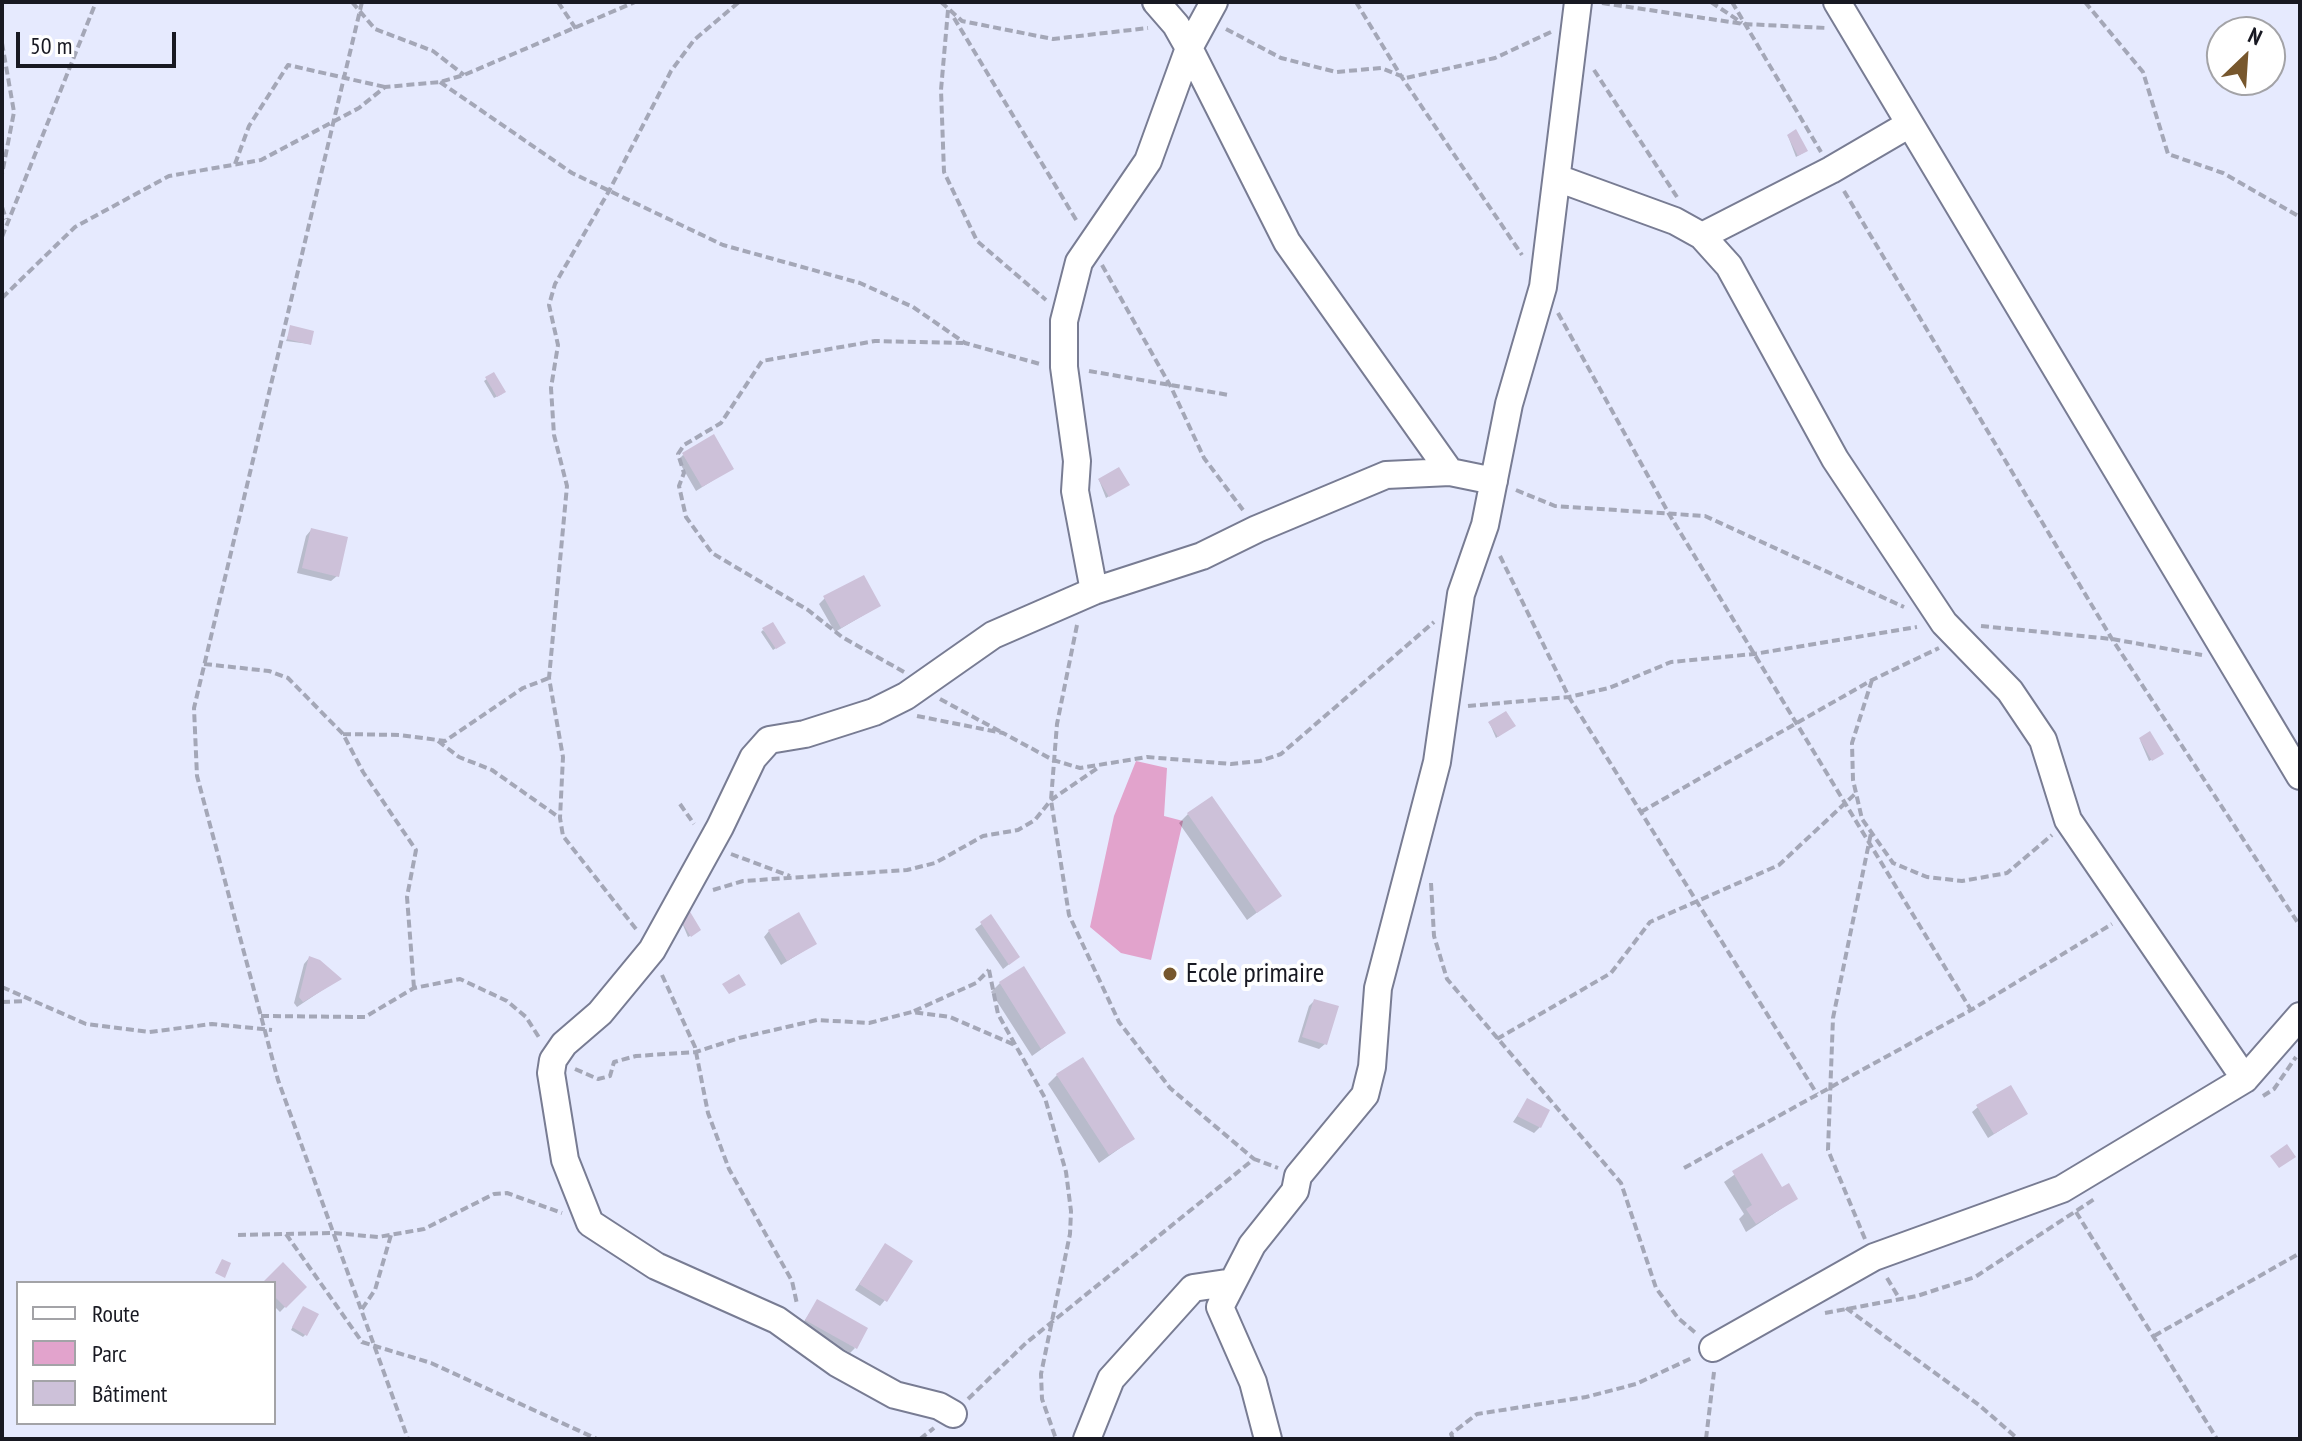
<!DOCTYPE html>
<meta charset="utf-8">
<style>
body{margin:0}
#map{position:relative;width:2302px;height:1441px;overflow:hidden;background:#e6eafe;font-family:"PT Sans Narrow",sans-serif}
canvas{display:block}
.frame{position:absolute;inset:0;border:4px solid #181922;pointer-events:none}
.legend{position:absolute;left:16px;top:1281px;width:260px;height:144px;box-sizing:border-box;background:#fff;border:2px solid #a3a3a7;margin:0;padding:10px 14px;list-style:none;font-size:24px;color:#181922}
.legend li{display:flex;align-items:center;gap:16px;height:40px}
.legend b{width:40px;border:2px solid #a3a3a7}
.north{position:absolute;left:2206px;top:16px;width:80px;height:80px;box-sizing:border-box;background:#fff;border:2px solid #a3a3a7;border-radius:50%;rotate:25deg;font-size:22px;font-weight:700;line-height:32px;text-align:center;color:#181922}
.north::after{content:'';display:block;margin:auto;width:28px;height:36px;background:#77572d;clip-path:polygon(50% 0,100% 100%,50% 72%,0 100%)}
.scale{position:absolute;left:16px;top:32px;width:160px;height:36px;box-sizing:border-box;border:4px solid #181922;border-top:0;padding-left:10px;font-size:24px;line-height:28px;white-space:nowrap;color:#181922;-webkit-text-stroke:6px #fff;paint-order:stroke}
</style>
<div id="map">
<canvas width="2302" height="1441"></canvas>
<div class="frame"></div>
<ul class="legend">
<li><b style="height:10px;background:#fff"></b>Route</li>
<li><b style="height:22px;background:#e2a3cc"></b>Parc</li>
<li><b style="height:22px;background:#cdc1d9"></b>Bâtiment</li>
</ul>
<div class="north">N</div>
<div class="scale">50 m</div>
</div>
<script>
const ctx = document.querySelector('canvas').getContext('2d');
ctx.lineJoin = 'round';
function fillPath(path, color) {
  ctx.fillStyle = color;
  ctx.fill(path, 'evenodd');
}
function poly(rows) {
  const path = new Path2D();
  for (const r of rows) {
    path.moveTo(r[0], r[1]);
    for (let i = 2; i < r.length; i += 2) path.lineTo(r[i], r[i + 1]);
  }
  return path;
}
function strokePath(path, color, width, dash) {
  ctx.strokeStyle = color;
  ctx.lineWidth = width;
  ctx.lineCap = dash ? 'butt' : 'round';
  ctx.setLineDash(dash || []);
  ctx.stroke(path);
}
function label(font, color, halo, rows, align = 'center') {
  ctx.font = font + ' "PT Sans Narrow",sans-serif';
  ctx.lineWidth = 8;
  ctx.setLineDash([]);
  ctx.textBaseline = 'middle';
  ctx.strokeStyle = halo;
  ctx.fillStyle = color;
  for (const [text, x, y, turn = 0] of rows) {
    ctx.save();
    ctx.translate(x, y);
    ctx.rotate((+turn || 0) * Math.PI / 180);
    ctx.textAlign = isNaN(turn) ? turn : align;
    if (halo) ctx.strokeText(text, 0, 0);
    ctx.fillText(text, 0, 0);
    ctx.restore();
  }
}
const green = poly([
 [1136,761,1167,768,1164,816,1183,821,1151,960,1121,953,1090,927,1114,816]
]);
const shadow = poly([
 [1788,136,1803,153,1796,157],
 [291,328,309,344,286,341],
 [494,374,502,394,494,398,484,381],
 [683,455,731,469,696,491,678,460],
 [1099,480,1125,487,1106,498],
 [311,530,337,576,331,581,297,573,306,536],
 [825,598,879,606,835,632,819,604],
 [763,630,781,645,773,650,761,632],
 [1490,724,1512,727,1496,738],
 [2140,740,2159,756,2149,761],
 [1188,814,1279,896,1247,920,1179,823],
 [991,917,1012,962,1003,969,975,929],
 [680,918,697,932,688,937],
 [769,931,815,944,781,965,764,937],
 [309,958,339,979,297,1007,294,1003,304,964],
 [1000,983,1064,1033,1032,1056,991,992],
 [1314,1001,1325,1044,1319,1049,1298,1042,1309,1006],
 [1057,1075,1133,1139,1099,1163,1048,1084],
 [1527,1101,1540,1127,1534,1133,1513,1122],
 [1978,1107,2026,1114,1988,1138,1972,1112],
 [1761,1156,1782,1190,1796,1199,1746,1232,1739,1219,1744,1214,1724,1182],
 [885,1246,885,1300,880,1306,855,1290],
 [283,1265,304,1287,280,1312,274,1306,274,1283,265,1283],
 [817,1302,855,1348,850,1353,801,1326],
 [301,1311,305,1335,303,1337,291,1330]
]);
const building = poly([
 [1796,129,1808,151,1798,156,1787,135],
 [290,325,314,331,311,345,287,339],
 [494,372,506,392,497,397,485,377],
 [714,434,734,469,702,487,682,453],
 [1119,467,1130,485,1109,497,1098,479],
 [311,528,348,537,339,577,302,568],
 [864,575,881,606,841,628,823,596],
 [773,622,786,643,776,649,762,628],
 [1506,711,1516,726,1498,737,1488,722],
 [2150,731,2164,754,2152,761,2139,738],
 [1212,796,1282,896,1257,913,1187,813],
 [689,910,701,930,691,937,679,917],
 [799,912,817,944,787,961,768,930],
 [991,914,1020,957,1009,965,980,922],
 [309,956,320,960,342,979,303,1002,299,997],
 [1024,966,1066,1033,1041,1049,999,982],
 [739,974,746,985,729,994,722,984],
 [1314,999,1339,1006,1327,1045,1302,1037],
 [1083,1057,1135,1139,1109,1155,1056,1074],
 [2011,1085,2028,1114,1994,1134,1976,1105],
 [1527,1098,1550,1110,1541,1128,1517,1116],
 [2287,1144,2296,1157,2279,1168,2270,1156],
 [1762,1153,1782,1187,1789,1183,1798,1199,1756,1224,1746,1209,1752,1205,1732,1171],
 [885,1243,913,1261,887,1302,859,1284],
 [222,1259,231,1263,225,1278,215,1273],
 [283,1262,307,1287,286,1308,274,1296,274,1283,262,1283],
 [817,1299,868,1328,857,1349,805,1320],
 [303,1306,319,1314,307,1336,292,1327]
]);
const path = poly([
 [352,2,375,29,433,51,464,75],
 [362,2,194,708,197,776,278,1080,408,1439],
 [558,2,576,29],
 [941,2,962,21,1053,39,1148,28],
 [1356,2,1401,76,1522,255],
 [1711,2,1742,23],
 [1732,2,1821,152],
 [2085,2,2143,72,2168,154,2223,173,2300,217],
 [1602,3,1744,24,1827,28],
 [948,10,941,90,944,172,977,241,1046,300],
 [954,18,1078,223],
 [1226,29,1281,58,1336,72,1381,68,1406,78,1495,58,1551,32],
 [2,43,14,112,2,174],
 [1594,70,1677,197],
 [440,82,572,173,723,245,860,283,913,307,965,343,1040,364],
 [235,164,249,126,288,65,385,87],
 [1844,191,2112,639,2300,926],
 [2,207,6,219],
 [2,237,96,2],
 [1102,265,1171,387,1204,458,1243,510],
 [2,298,75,227,169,176,261,160,359,108,385,87,440,82,464,75,635,2],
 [1558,313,1669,514,1971,1010],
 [1089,371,1229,395],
 [1516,490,1555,506,1705,516,1904,607],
 [1500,556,1569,697,1817,1094],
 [1077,625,1057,724,1051,800,1069,915,1119,1022,1170,1088,1254,1159],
 [1981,626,2112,639,2202,655],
 [204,664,269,671,288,678,343,734,363,772,416,850,407,897,414,988],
 [904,672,842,637,808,610,712,553,686,517,679,486,684,473,678,454,684,445,721,423,762,361,875,341,963,343],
 [1872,680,1852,743,1853,780,1862,819,1893,863,1927,877,1962,881,2007,873,2052,835],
 [940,699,1003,733],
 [1468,706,1569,697,1609,688,1671,662,1754,654,1917,627],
 [917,716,1003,733,1053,760,1080,768,1147,757,1231,764,1260,761,1281,754,1434,622],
 [343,734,400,735,445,741,523,688,549,678],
 [438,741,459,757,492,770,560,818],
 [680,804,694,824],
 [1641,812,1872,680,1939,648],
 [731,854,790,876],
 [1431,883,1434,936,1447,979,1621,1183,1656,1288,1678,1318,1697,1334],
 [713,890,743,881,907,870,935,863,983,836,1018,830,1035,820,1051,800,1099,767],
 [636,929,563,836,560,818,563,757,549,678,567,486,554,435,551,388,558,345,549,305,555,284,609,191,671,71,694,40,739,2],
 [989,970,998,1014,1045,1098,1066,1172,1071,1211,1070,1234,1041,1374,1042,1399,1056,1439],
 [662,975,695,1047,708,1113,729,1169,792,1281,797,1304],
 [2,987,86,1024,149,1032,212,1024,272,1030],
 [2,1002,25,1001],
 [914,1011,976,983,989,970],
 [261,1016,365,1017,414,988,460,979,507,1001,526,1017,540,1039],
 [1497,1039,1611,973,1650,922,1779,865,1856,793],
 [575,1069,598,1079,610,1076,614,1062,636,1056,696,1052,739,1038,817,1020,869,1023,912,1012,950,1017,1015,1045],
 [2263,1096,2274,1089,2296,1057],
 [1684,1168,1971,1010,2112,924],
 [2076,1212,2217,1439],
 [286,1234,362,1342,431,1363,597,1439],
 [238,1235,334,1233,378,1237,424,1229,494,1194,507,1193,562,1213],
 [1865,1239,1828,1150,1833,1018,1871,833],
 [1887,1278,1899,1298],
 [1846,1308,1979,1405,2018,1439],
 [362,1309,375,1290,391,1235],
 [1825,1313,1917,1296,1975,1277,2096,1198],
 [2154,1336,2300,1253],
 [968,1399,1026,1343,1254,1159,1278,1168],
 [920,1439,934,1428],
 [1453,1439,1451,1434,1477,1414,1586,1397,1636,1384,1692,1358],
 [1706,1439,1714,1372]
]);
const minor = poly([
 [1156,2,1176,25,1189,48,1287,242,1450,472],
 [1837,2,2300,776],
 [1557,178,1675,221,1702,236,1831,170,1908,125],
 [1702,236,1729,266,1835,459,1944,623,2010,691,2043,740,2068,820,2245,1079],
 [1094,591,1075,491,1077,461,1064,367,1064,321,1079,262,1148,161,1189,48,1214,2],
 [1713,1348,1874,1257,2062,1189,2245,1079,2300,1016],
 [953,1414,939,1406,895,1395,837,1363,777,1320,656,1266,590,1223,565,1160,551,1073,553,1060,564,1044,600,1013,652,950,720,827,753,758,769,740,805,734,874,712,906,696,993,635,1094,591,1202,556,1257,529,1386,475,1450,472,1494,481],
 [1087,1439,1111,1379,1193,1288,1233,1282],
 [1268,1439,1253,1382,1220,1307,1252,1245,1295,1191,1298,1176,1365,1095,1372,1067,1378,988,1437,762,1461,594,1485,525,1509,404,1543,287,1578,2]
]);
const markers = [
 [1170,974,8,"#77572d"]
];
const poiNames = [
 ["Ecole primaire",1186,974]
];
fillPath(green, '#e2a3cc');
fillPath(shadow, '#0003');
fillPath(building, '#cdc1d9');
strokePath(minor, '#787c93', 30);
strokePath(path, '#a4a7b7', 4, [8, 4]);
strokePath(minor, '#fff', 26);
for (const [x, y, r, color] of markers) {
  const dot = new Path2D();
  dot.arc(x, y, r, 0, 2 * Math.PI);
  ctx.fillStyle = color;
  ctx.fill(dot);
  strokePath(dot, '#fff', 3);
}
label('28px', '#181922', '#fff', poiNames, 'left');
</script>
